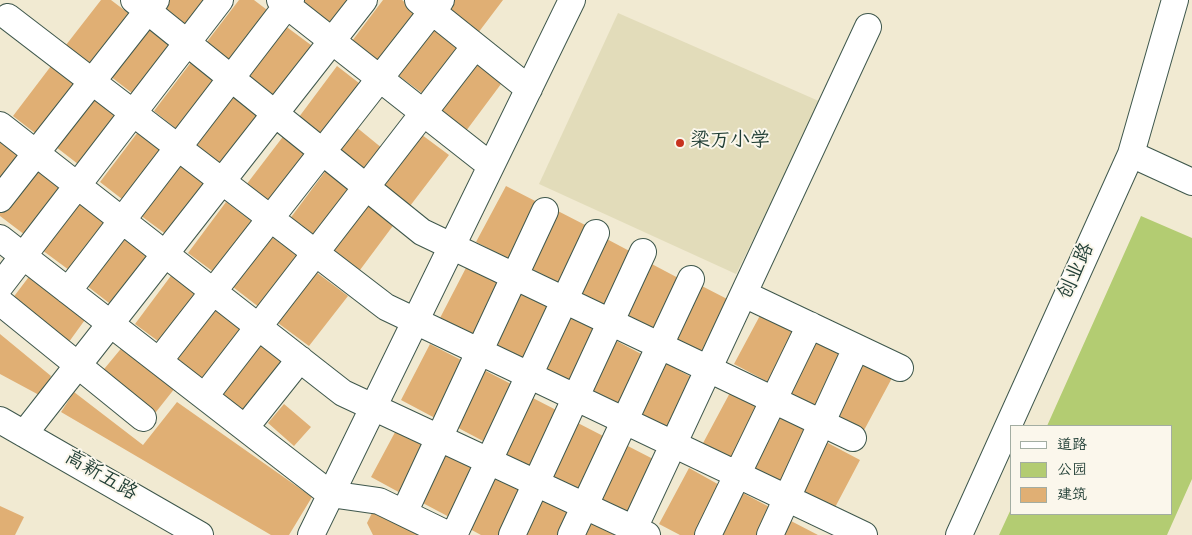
<!DOCTYPE html>
<meta charset="utf-8">
<style>
body{margin:0}
#map{position:relative;width:1192px;height:535px;overflow:hidden;background:#f1ead2;font-family:"Indie Flower","LXGW WenKai TC",sans-serif}
canvas{display:block}
.legend{position:absolute;left:1010px;top:425px;width:162px;height:90px;box-sizing:border-box;background:#fbf7ec;border:1px solid #a3ada2;margin:0;padding:6px 9px;list-style:none;font-size:15px;color:#1f3d34}
.legend li{display:flex;align-items:center;gap:10px;height:25px}
.legend b{width:25px;border:1px solid #a3ada2}
</style>
<div id="map">
<canvas width="1192" height="535"></canvas>
<ul class="legend">
<li><b style="height:6px;background:#fff"></b>道路</li>
<li><b style="height:14px;background:#b3cc72"></b>公园</li>
<li><b style="height:14px;background:#e0af74"></b>建筑</li>
</ul>
</div>
<script>
const ctx = document.querySelector('canvas').getContext('2d');
ctx.lineJoin = 'round';
function fillPath(path, color) {
  ctx.fillStyle = color;
  ctx.fill(path, 'evenodd');
}
function poly(rows) {
  const path = new Path2D();
  for (const r of rows) {
    path.moveTo(r[0], r[1]);
    for (let i = 2; i < r.length; i += 2) path.lineTo(r[i], r[i + 1]);
  }
  return path;
}
function strokePath(path, color, width, dash) {
  ctx.strokeStyle = color;
  ctx.lineWidth = width;
  ctx.lineCap = dash ? 'butt' : 'round';
  ctx.setLineDash(dash || []);
  ctx.stroke(path);
}
function label(font, color, halo, rows, align = 'center') {
  ctx.font = font + ' "Indie Flower","LXGW WenKai TC",sans-serif';
  ctx.lineWidth = 4;
  ctx.setLineDash([]);
  ctx.textBaseline = 'middle';
  ctx.strokeStyle = halo;
  ctx.fillStyle = color;
  for (const [text, x, y, turn = 0] of rows) {
    ctx.save();
    ctx.translate(x, y);
    ctx.rotate((+turn || 0) * Math.PI / 180);
    ctx.textAlign = isNaN(turn) ? turn : align;
    if (halo) ctx.strokeText(text, 0, 0);
    ctx.fillText(text, 0, 0);
    ctx.restore();
  }
}
const built = poly([
 [618,13,821,102,736,274,539,184]
]);
const green = poly([
 [1141,216,1192,238,1192,479,1167,535,999,535,1011,509,1011,514,1171,514,1171,426,1047,426]
]);
const building = poly([
 [101,0,111,0,136,19,97,69,66,45],
 [168,0,217,0,193,32,162,8],
 [239,0,254,0,275,16,237,67,206,43],
 [300,0,348,0,331,23],
 [383,0,402,0,421,15,383,65,352,41],
 [454,0,503,0,478,33,447,9],
 [433,22,464,46,426,96,395,73],
 [284,25,315,48,277,99,246,75],
 [148,26,179,49,141,100,110,76],
 [473,57,504,80,466,131,435,107],
 [192,61,223,84,184,135,154,111],
 [51,66,82,90,44,140,13,116],
 [337,66,368,90,329,140,299,117],
 [232,93,263,117,225,167,194,143],
 [95,97,125,120,87,171,56,147],
 [355,126,388,153,370,175,337,148],
 [138,132,169,155,131,206,100,182],
 [418,132,449,155,410,206,380,182],
 [285,134,316,158,277,209,246,185],
 [0,139,24,157,0,189],
 [37,164,68,188,29,238,0,216,0,213],
 [178,164,209,188,171,238,140,215],
 [327,169,358,193,320,243,289,220],
 [506,186,541,204,511,260,476,242],
 [368,196,398,219,360,270,329,247],
 [80,199,111,223,73,273,42,250],
 [226,202,258,226,219,276,188,253],
 [554,209,589,227,559,283,524,265],
 [120,232,152,255,113,306,82,282],
 [272,237,303,260,264,311,233,287],
 [603,237,637,255,608,311,573,293],
 [469,262,504,280,474,336,440,318],
 [648,262,682,280,653,336,618,318],
 [316,272,348,296,309,346,278,323],
 [173,273,204,297,166,347,135,324],
 [31,274,87,317,66,346,9,303],
 [696,283,731,301,701,357,666,339],
 [517,285,551,304,522,360,487,341],
 [215,308,246,331,207,382,176,358],
 [764,308,798,326,768,382,734,364],
 [566,313,600,331,571,387,536,369],
 [0,334,51,376,41,396,0,374],
 [812,335,847,353,817,409,783,391],
 [252,337,283,361,245,411,214,388],
 [611,338,645,356,616,412,581,394],
 [430,344,465,362,435,418,401,400],
 [124,345,175,388,152,417,100,374],
 [659,359,693,378,664,434,629,415],
 [857,360,892,378,862,434,828,416],
 [478,367,513,385,483,441,449,423],
 [732,389,766,407,737,463,702,445],
 [74,392,143,445,177,402,312,497,289,535,271,535,61,412],
 [527,395,562,413,532,469,498,451],
 [284,404,311,427,294,446,268,423],
 [781,416,815,434,786,490,751,472],
 [572,420,607,438,577,494,543,476],
 [401,421,435,440,406,496,371,477],
 [620,442,655,460,625,516,591,497],
 [826,442,860,460,831,515,796,497],
 [449,445,483,463,453,519,419,501],
 [689,468,723,487,698,535,680,535,659,524],
 [497,472,532,490,508,535,481,535,468,528],
 [741,492,775,510,762,535,718,535],
 [543,497,577,515,567,535,523,535],
 [376,505,437,535,373,535,367,523],
 [0,506,24,517,15,535,0,535],
 [591,519,621,535,582,535],
 [791,521,818,535,783,535]
]);
const minor = poly([
 [134,0,422,232,853,438],
 [280,0,491,166],
 [418,0,529,89],
 [8,17,386,307,864,535],
 [0,125,343,393,647,535],
 [1131,154,1192,182],
 [0,199,156,0],
 [0,238,330,494,379,501,449,535],
 [0,286,220,0],
 [68,291,291,0],
 [744,294,900,368],
 [0,302,143,418],
 [159,361,441,0],
 [205,396,475,46],
 [0,420,200,535],
 [245,428,300,359],
 [24,434,364,0],
 [404,513,545,211],
 [311,535,572,0],
 [454,535,596,233],
 [512,535,643,252],
 [571,535,691,279],
 [631,535,868,27],
 [708,535,810,325],
 [770,535,856,348],
 [959,535,1131,154,1175,0]
]);
const markers = [
 [680,143,5,"#c8321e"]
];
const poiNames = [
 ["梁万小学",690,143]
];
const streetNames = [
 ["创业路",1078,272,-66],
 ["高新五路",100,477,30]
];
fillPath(built, '#e2dcba');
fillPath(green, '#b3cc72');
fillPath(building, '#e0af74');
strokePath(minor, '#3e574c', 28);
strokePath(minor, '#fff', 26);
for (const [x, y, r, color] of markers) {
  const dot = new Path2D();
  dot.arc(x, y, r, 0, 2 * Math.PI);
  ctx.fillStyle = color;
  ctx.fill(dot);
  strokePath(dot, '#fbf7ec', 2);
}
label('20px', '#1f3d34', '#fbf7ec', poiNames, 'left');
label('20px', '#1f3d34', '#fbf7ec', streetNames);
</script>
